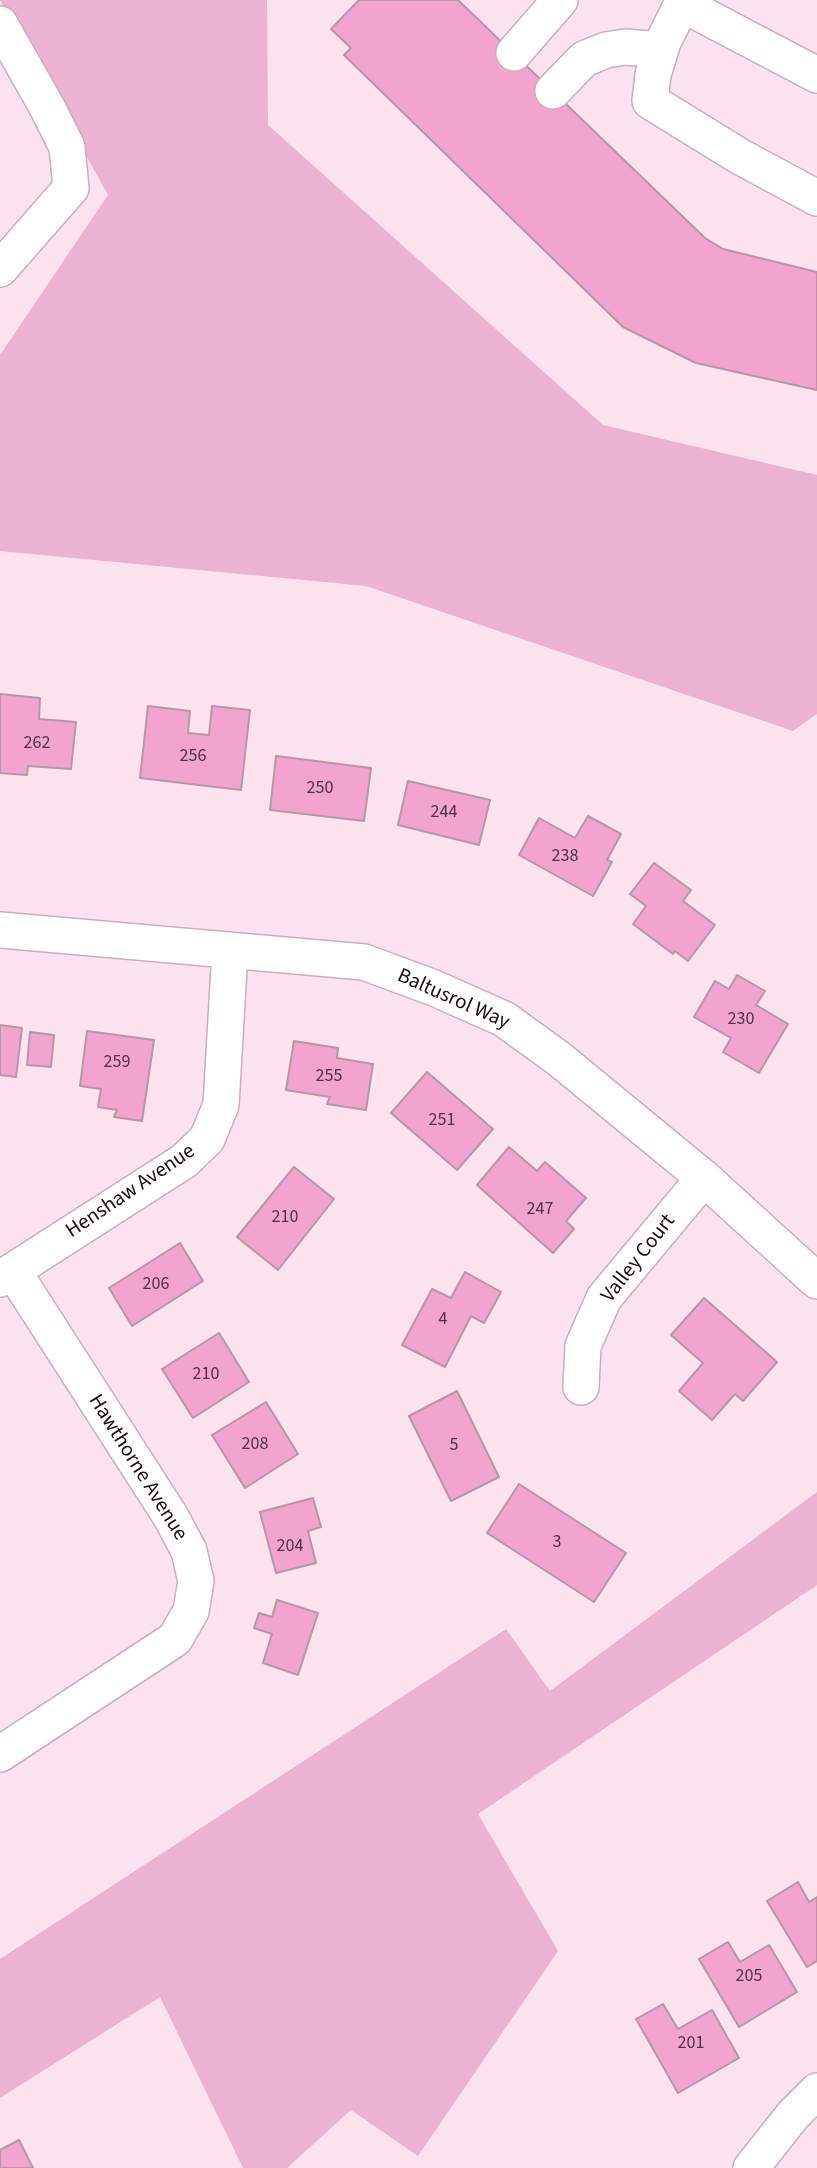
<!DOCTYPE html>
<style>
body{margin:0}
canvas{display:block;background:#fce2ef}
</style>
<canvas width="817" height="2168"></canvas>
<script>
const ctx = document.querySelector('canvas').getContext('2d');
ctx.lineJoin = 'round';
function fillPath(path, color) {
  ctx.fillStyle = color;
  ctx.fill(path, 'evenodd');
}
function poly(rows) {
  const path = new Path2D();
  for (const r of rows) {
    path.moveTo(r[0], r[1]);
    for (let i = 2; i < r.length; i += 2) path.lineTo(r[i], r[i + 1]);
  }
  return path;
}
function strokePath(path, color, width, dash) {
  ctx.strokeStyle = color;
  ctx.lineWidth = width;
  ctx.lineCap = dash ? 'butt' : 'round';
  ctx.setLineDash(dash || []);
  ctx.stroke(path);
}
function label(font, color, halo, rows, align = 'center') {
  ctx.font = font + ' "Source Sans 3",sans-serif';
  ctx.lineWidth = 5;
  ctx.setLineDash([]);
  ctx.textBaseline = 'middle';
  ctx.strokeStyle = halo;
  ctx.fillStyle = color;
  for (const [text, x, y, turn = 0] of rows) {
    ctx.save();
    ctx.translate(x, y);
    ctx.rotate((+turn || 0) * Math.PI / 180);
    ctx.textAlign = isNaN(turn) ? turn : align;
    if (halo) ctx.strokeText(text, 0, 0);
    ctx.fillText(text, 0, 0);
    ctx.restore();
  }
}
const green = poly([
 [0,0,267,0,268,125,603,425,817,475,817,714,793,731,366,586,0,551,0,355,108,195],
 [817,1492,817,1585,478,1814,558,1951,418,2156,351,2110,287,2168,243,2168,160,1997,0,2098,0,1959,506,1629,550,1691]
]);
const building = poly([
 [359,0,458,0,705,238,723,249,817,272,817,390,696,363,623,327,344,55,351,48,331,29,359,0],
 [0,694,40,698,39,719,76,722,71,769,28,766,27,775,0,773,0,694],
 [148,706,190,711,188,733,209,735,212,706,250,710,241,790,140,778,148,706],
 [276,756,371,768,364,821,270,810,276,756],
 [408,781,490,800,479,845,398,825,408,781],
 [588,816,621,834,607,860,612,862,593,896,519,855,539,818,575,838,588,816],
 [654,863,691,890,683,901,715,925,688,961,675,951,673,954,633,924,646,906,630,894,654,863],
 [737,975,765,991,756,1005,788,1024,759,1073,723,1052,731,1038,694,1017,715,981,729,989,737,975],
 [0,1025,22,1028,16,1077,0,1075,0,1025],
 [87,1031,154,1040,142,1121,114,1117,117,1110,98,1107,101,1089,80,1086,87,1031],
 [30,1032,54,1035,51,1067,27,1065,30,1032],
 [294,1041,338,1048,337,1058,373,1064,366,1110,327,1104,330,1097,286,1090,294,1041],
 [427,1072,493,1129,457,1170,391,1113,427,1072],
 [509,1147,537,1171,545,1162,586,1198,566,1221,574,1229,553,1253,477,1185,509,1147],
 [294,1167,334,1199,278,1270,237,1237,294,1167],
 [180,1243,203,1281,132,1326,109,1288,180,1243],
 [465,1272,501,1292,484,1323,471,1316,445,1367,402,1345,432,1289,451,1298,465,1272],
 [704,1298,777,1362,743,1401,735,1394,712,1420,679,1391,703,1363,671,1335,704,1298],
 [219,1333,249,1382,193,1418,162,1369,219,1333],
 [457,1391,499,1477,451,1501,409,1416,457,1391],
 [266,1402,298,1454,245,1488,212,1435,266,1402],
 [519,1484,626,1553,594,1602,487,1533,519,1484],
 [313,1498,321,1527,308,1531,316,1563,276,1573,260,1512,313,1498],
 [277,1600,318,1613,298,1675,263,1663,272,1634,254,1628,259,1613,272,1617,277,1600],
 [798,1882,809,1902,817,1897,817,1961,807,1967,767,1901,798,1882],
 [728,1942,740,1962,769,1945,797,1992,739,2027,699,1959,728,1942],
 [663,2004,678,2029,712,2010,739,2058,678,2093,636,2019,663,2004],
 [19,2140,33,2168,0,2168,0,2150,19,2140]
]);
const minor = poly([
 [0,24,47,107,67,147,71,188,0,269],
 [514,53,560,0],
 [817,75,682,4,663,42,653,75,650,101,739,156,817,198],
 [553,91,584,59,606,50,625,47,660,50],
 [0,930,364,962,434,988,504,1019,558,1058,704,1178,817,1281],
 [0,1279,184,1161,207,1139,221,1105,230,951],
 [581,1387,583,1346,604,1298,704,1178],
 [0,1754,175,1639,191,1611,196,1581,189,1551,171,1517,13,1271],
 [751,2168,793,2115,817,2091]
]);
const numberNames = [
 ["262",37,744],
 ["256",193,757],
 ["250",320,789],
 ["244",444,813],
 ["238",565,857],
 ["230",741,1020],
 ["259",117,1063],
 ["255",329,1077],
 ["251",442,1121],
 ["247",540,1210],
 ["210",285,1218],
 ["206",156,1285],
 ["4",443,1320],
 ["210",206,1375],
 ["208",255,1445],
 ["5",454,1446],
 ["3",557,1543],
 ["204",290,1547],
 ["205",749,1977],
 ["201",691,2044]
];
const streetNames = [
 ["Baltusrol Way",453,1000,24],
 ["Henshaw Avenue",131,1192,-34],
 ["Valley Court",639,1259,-52],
 ["Hawthorne Avenue",137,1468,58]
];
fillPath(green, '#ecb2d1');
fillPath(building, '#f2a4cf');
strokePath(building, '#b597a7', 2);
strokePath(minor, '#ccadbd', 38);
strokePath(minor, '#fff', 35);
label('18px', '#4e3342', null, numberNames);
label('21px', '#180d13', '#fff', streetNames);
</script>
